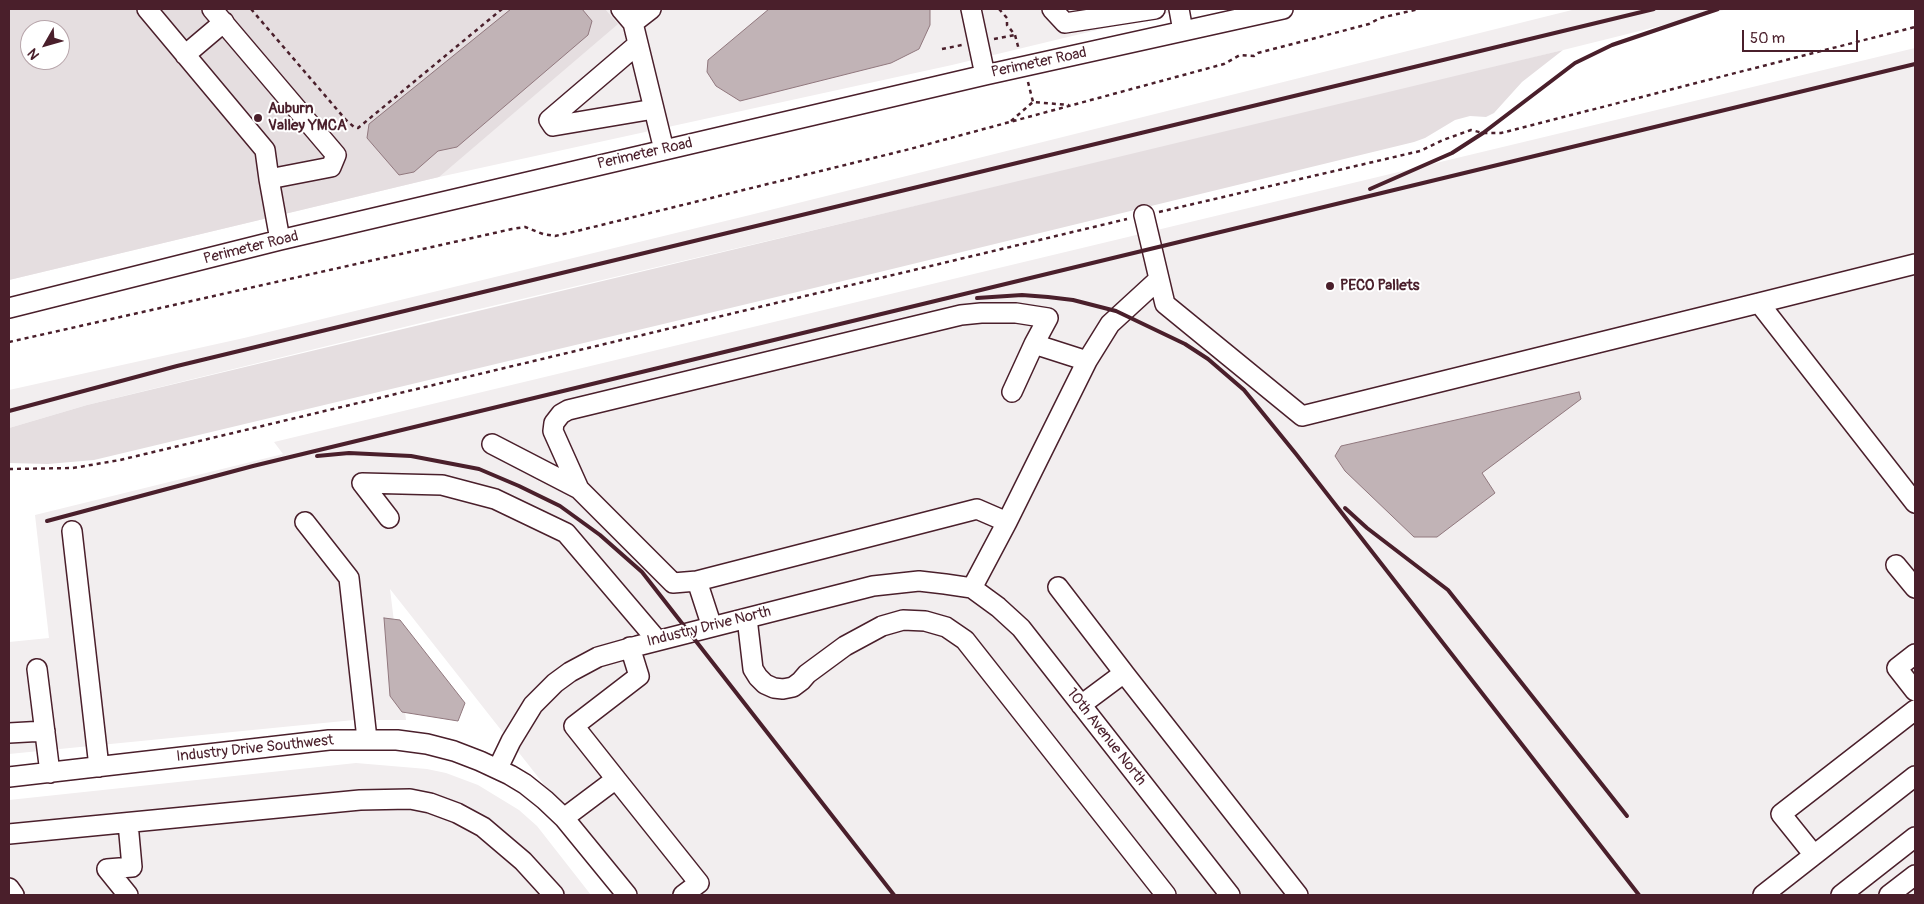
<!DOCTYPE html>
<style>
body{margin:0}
#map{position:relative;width:1924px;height:904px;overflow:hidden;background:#fff;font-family:Pangolin,sans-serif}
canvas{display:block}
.frame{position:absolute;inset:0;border:10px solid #4a1f2b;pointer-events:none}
.north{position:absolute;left:20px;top:20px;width:50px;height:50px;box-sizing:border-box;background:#fff;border:1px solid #b7a5aa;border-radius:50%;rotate:232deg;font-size:14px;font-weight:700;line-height:20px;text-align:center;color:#4a1f2b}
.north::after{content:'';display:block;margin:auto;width:18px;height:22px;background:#4a1f2b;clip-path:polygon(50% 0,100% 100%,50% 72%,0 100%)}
.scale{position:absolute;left:1742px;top:30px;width:116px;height:22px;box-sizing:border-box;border:2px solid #4a1f2b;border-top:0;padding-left:6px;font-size:15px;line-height:18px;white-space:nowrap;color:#4a1f2b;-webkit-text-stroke:4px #fff;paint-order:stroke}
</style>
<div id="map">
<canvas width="1924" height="904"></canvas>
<div class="frame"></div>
<div class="north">N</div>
<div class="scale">50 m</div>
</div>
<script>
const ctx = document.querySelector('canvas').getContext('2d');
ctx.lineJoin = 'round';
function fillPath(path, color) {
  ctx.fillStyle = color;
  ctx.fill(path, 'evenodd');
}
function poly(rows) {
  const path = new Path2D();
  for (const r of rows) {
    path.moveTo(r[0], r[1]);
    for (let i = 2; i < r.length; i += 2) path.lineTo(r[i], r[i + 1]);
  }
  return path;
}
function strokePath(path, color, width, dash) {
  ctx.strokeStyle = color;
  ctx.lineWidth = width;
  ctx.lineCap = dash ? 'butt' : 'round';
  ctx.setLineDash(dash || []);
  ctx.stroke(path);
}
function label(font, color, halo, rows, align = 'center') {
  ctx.font = font + ' Pangolin,sans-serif';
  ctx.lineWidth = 4;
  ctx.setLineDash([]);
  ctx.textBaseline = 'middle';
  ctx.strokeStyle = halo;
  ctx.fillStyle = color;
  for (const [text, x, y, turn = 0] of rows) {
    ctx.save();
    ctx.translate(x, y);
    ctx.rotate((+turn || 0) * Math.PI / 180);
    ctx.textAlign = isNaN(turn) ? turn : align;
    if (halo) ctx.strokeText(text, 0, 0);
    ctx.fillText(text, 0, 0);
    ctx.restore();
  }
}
const built = poly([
 [9,9,1184,9,952,65,439,177,9,280],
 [30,30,60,30,60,60,30,60],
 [1576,9,1728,9,1322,110,437,319,87,405,9,428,9,390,244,338,750,215],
 [1915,48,1915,895,631,895,390,589,406,720,354,720,9,754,9,642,49,638,35,515,283,454,274,442],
 [356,763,427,769,446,773,478,785,519,810,537,826,591,895,9,895,9,800]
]);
const green = poly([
 [9,9,605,9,618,24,439,177,9,280],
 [30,30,60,30,60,60,30,60],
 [1563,50,1522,82,1494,113,1486,117,1470,116,1455,120,1425,138,1414,142,814,288,94,460,48,464,9,463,9,428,87,405]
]);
const water = poly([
 [511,9,582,9,592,21,588,35,457,147,438,151,414,172,399,175,367,138,369,124,511,9],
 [769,9,930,9,930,25,919,49,891,63,740,101,716,86,707,72,708,60,769,9],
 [1579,392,1581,399,1482,473,1495,493,1437,537,1414,537,1345,471,1335,456,1341,446,1579,392],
 [384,618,400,620,465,703,458,721,402,712,390,696,384,618]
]);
const path = poly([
 [251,9,346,120,354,127,358,128,502,9],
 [999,9,1007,18,1007,25,1015,35,1019,50],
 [994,39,1015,35],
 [942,49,962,45],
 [1028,82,1033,102],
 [1011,121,1033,102,1069,105],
 [1159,212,1420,151,1443,140,1471,130,1483,133,1501,133,1915,27],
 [9,342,512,229,525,227,543,234,555,236,577,231,910,149,1224,64,1240,55,1254,56,1258,53,1369,24,1380,18,1419,9],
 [9,469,73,468,120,460,1127,219]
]);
const minor = poly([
 [147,9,265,150,269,179],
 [212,9,336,155,331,167,269,179,280,240],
 [621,9,633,23,664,150],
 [971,9,985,75],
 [1052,9,1065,23,1155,9],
 [1179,9,1183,31],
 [633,23,651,9],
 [638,44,549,120,553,126,654,109],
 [185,55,224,22],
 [1144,215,1165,304,1302,416,1759,303],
 [1915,264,1759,303,1915,503],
 [9,308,280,240,985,75,1283,9],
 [1012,392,1034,344,1087,361],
 [492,444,579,489,673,583,697,581],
 [579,489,553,431,554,423,561,414,568,410,961,315,981,313,1016,313,1048,318,1034,344],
 [389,518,362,483,442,485,495,499,566,533,657,640],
 [305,522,349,578,367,739],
 [72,531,99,767],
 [1896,565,1915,588],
 [1058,587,1124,673,1081,705],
 [972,588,1007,522,1087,361,1110,324,1159,279],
 [747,618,753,669,758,677,765,684,774,688,783,689,793,687,801,681,807,674,845,646,882,626,903,620,925,621,946,627,965,640,1166,895],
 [712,627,697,581,977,509,1007,522],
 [1915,654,1897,668,1915,691],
 [37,669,50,773],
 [1124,673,1298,895],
 [9,733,45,731],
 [498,768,511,741,533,705,555,683,570,672,598,657,637,646,873,586,919,581,945,584,972,588,998,607,1021,628,1230,895],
 [9,777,329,740,397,740,427,744,454,751,480,761,510,775,525,784,545,800,564,818,627,895],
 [616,779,699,883,683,895],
 [564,818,616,779,574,726,639,676,630,647],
 [9,834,360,800,410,799,430,803,457,813,483,827,523,861,554,895],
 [1814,855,1781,814,1915,710],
 [107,869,132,867,128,823],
 [107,869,128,895],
 [9,888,14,895],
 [1763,895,1915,776],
 [1841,895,1915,837],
 [1889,895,1915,875]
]);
const rail = poly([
 [1370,189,1452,153,1483,133,1575,63,1612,45,1718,9],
 [977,298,1022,295,1048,297,1073,300,1116,311,1185,344,1208,359,1244,390,1296,454,1639,895],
 [9,411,177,366,1654,9],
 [317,456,349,453,411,456,479,469,519,486,560,506,600,535,642,572,894,895],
 [1345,508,1367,528,1448,590,1627,816],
 [47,521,253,466,1915,64]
]);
const markers = [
 [258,118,5,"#4a1f2b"],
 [1330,286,5,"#4a1f2b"]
];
const streetNames = [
 ["Perimeter Road",1039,63,-12],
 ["Perimeter Road",645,154,-13],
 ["Perimeter Road",251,248,-14],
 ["Industry Drive North",709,627,-14],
 ["10th Avenue North",1106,737,52],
 ["Industry Drive Southwest",255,749,-6]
];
const poiNames = [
 ["Auburn",268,109],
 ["Valley YMCA",268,126],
 ["PECO Pallets",1340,286]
];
fillPath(built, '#f2eeef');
fillPath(green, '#e5dee0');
fillPath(water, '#c1b3b6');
strokePath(water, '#91787e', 1);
strokePath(minor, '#4a1f2b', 22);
strokePath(path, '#4a1f2b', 2.5, [4, 4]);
strokePath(minor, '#fff', 19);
strokePath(rail, '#4a1f2b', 4);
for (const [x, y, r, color] of markers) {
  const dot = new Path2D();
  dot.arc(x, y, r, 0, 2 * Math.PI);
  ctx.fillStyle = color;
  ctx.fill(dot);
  strokePath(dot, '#fff', 2);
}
label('15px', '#4a1f2b', '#fff', streetNames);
label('bold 15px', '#4a1f2b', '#fff', poiNames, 'left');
</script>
